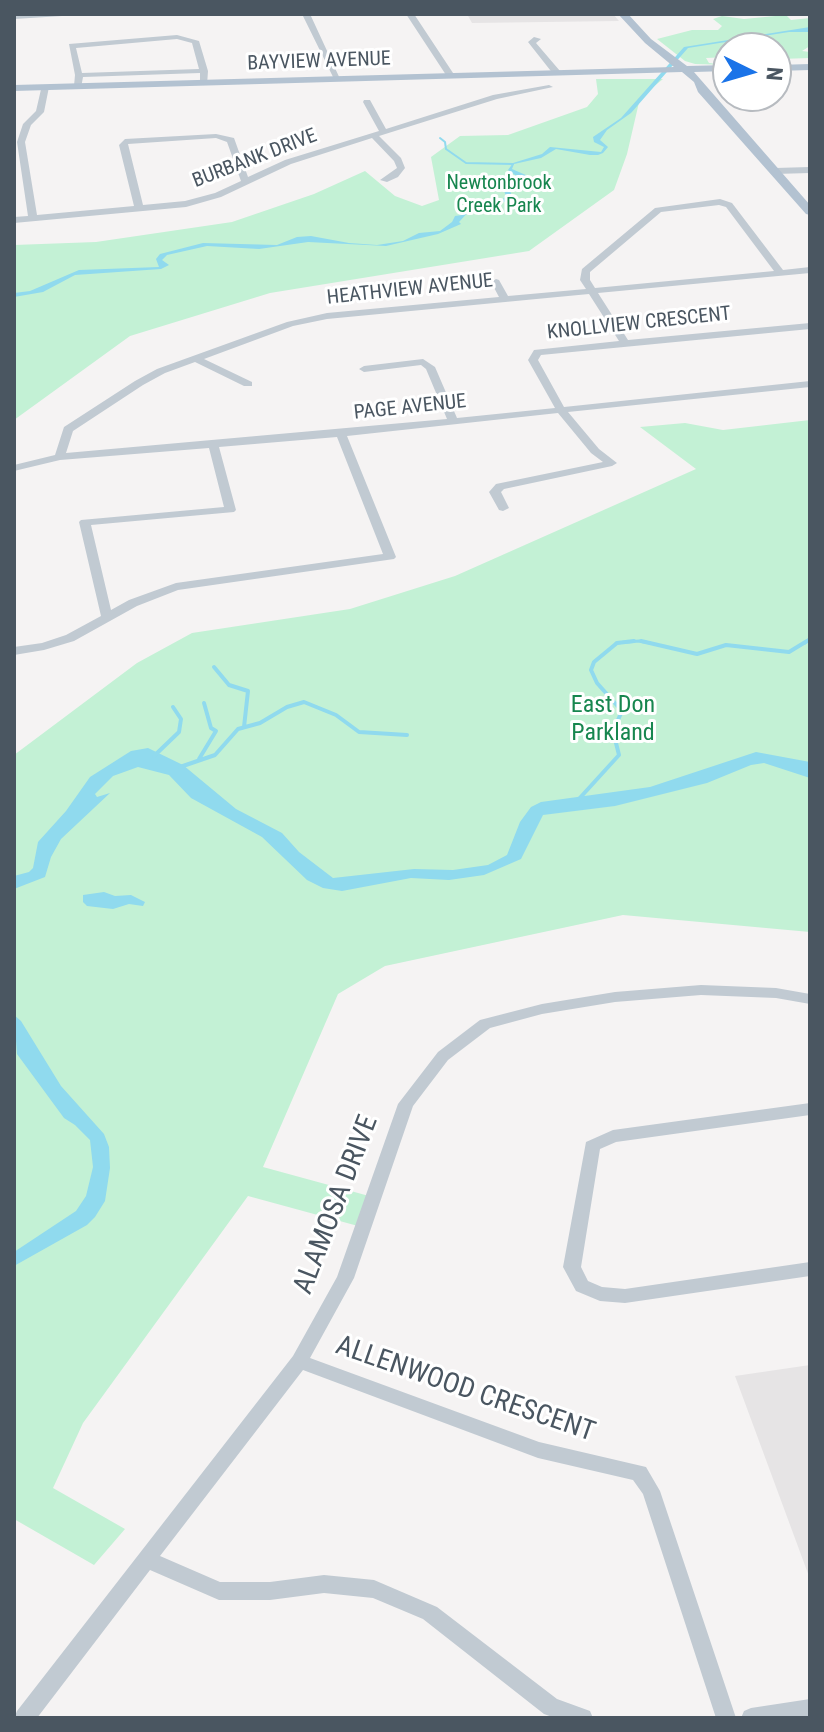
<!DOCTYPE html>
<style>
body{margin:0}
#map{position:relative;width:824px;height:1732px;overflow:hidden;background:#f5f3f3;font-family:"Roboto Condensed",sans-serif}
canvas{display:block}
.frame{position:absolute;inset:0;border:16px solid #4a5661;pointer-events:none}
.north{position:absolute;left:712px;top:32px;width:80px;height:80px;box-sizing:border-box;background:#fff;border:2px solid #b7bbc0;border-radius:50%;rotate:95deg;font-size:22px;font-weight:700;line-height:32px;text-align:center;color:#4a5661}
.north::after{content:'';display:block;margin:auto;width:28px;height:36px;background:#1a73e8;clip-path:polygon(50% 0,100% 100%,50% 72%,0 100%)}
</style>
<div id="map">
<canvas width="824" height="1732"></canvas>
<div class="frame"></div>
<div class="north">N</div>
</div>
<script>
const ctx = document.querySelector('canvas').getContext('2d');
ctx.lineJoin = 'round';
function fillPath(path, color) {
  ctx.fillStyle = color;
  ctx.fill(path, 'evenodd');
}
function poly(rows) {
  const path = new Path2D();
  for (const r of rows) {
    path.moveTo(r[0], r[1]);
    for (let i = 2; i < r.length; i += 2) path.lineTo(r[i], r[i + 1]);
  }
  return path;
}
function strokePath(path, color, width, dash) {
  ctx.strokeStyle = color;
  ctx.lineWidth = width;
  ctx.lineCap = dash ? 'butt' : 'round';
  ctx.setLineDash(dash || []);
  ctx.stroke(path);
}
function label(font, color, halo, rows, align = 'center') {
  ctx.font = font + ' "Roboto Condensed",sans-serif';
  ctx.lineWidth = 6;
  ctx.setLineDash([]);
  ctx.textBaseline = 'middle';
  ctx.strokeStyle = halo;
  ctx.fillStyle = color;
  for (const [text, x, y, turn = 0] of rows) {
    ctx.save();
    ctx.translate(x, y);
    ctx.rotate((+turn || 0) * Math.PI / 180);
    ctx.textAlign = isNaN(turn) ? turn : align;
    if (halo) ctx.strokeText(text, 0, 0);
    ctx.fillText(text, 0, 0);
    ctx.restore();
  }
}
const education = poly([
 [467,14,613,14,619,21,472,23],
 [810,1365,810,1579,735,1376]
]);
const green = poly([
 [786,15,791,20,810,18,810,46,802,51,810,52,810,58,780,59,776,55,776,48,728,48,728,57,706,58,709,63,728,65,695,64,685,61,657,39,692,30,718,30,722,26,713,19,722,16,744,19],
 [596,79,663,79,640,98,627,154,614,190,529,251,270,293,130,336,14,420,14,245,96,242,232,222,314,194,365,171,395,196,422,206,439,200,431,157,460,136,508,135,587,107,598,94],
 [810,420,810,932,623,915,385,966,338,994,263,1167,369,1196,358,1226,248,1196,83,1423,53,1488,125,1529,94,1565,14,1519,14,755,137,663,192,633,350,609,455,576,696,469,640,427,685,423,723,430]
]);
const water = poly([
 [810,27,810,32,789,32,688,48,631,113,607,130,600,140,608,147,603,153,598,155,590,155,556,149,541,158,514,164,512,169,535,179,527,183,508,186,512,196,508,201,472,208,459,222,461,224,438,234,386,246,308,242,259,249,207,246,167,255,162,260,169,265,161,269,75,275,43,292,14,297,14,293,30,291,79,270,159,267,156,259,160,254,203,243,277,245,297,237,311,236,349,243,377,245,403,241,419,233,440,231,452,222,455,216,462,215,465,204,500,202,506,196,502,185,525,182,508,170,513,163,542,154,550,147,601,152,604,147,594,142,593,137,621,118,684,47],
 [148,748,183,765,236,809,282,833,299,852,333,878,414,869,453,870,488,865,507,855,520,822,531,807,541,802,650,787,756,752,810,762,810,778,764,763,751,765,707,783,615,806,543,815,521,859,484,875,449,880,411,878,342,891,323,888,307,880,262,837,191,798,169,775,138,767,113,776,95,794,97,797,110,793,61,839,51,857,45,877,14,889,14,876,29,872,33,868,38,842,66,811,90,777,131,751],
 [104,892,115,896,131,895,145,902,143,906,129,904,113,909,87,906,83,902,83,895],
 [14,1015,21,1021,61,1086,104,1134,109,1147,110,1168,105,1201,95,1217,87,1225,14,1266,14,1252,76,1211,86,1196,93,1167,90,1140,75,1125,64,1118,17,1054]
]);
const streamFar2 = poly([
 [440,138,445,142,446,149,466,163,513,164]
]);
const streamFar1 = poly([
 [616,643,639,641,650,643],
 [805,643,810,638]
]);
const stream = poly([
 [641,641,697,654,726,645,789,652,807,641],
 [214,667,229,685,248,691,244,727],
 [154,756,179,732,181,719,173,707],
 [199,759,216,731,211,728,204,703],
 [180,767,215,755,238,729,260,723,287,707,304,702,336,715,359,732,407,735],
 [578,800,619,755,613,731,622,711,597,683,591,670,594,662,617,643,634,641]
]);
const minor = poly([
 [66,14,62,16,14,19,14,15,66,14],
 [302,14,310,14,341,81,334,79,302,14],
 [406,14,414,14,455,76,454,78,448,78,406,14],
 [177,35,199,41,208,71,207,85,200,83,200,73,83,77,81,88,74,86,75,75,69,44,177,35],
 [177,39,192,43,199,69,82,73,76,48,177,39],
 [534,37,541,39,536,43,560,71,560,75,554,75,528,42,534,37],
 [42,85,49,87,44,112,31,125,25,142,37,215,134,206,119,145,125,139,216,134,234,138,248,177,285,160,379,131,363,102,364,100,370,100,386,129,493,95,549,85,553,87,497,99,379,136,401,158,405,168,398,177,387,182,380,180,397,168,394,161,372,138,291,164,221,197,186,207,14,223,14,217,28,216,17,142,23,124,36,111,42,85],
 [216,138,227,142,241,181,215,193,185,201,143,205,128,144,216,138],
 [810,167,810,173,775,174,771,171,775,168,810,167],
 [720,199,732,203,783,270,810,267,810,273,598,293,628,340,810,323,810,329,541,355,538,360,564,407,810,381,810,387,568,412,599,449,617,463,612,466,504,489,501,492,509,508,503,511,499,510,489,492,496,484,603,462,591,453,558,413,347,436,396,557,394,559,178,590,137,606,74,641,44,650,14,655,14,647,42,643,66,635,101,616,79,522,81,520,224,507,209,448,60,460,14,471,14,465,55,455,64,427,135,381,157,369,287,322,327,313,499,297,491,282,496,279,499,280,508,296,586,289,580,280,582,269,655,208,720,199],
 [719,205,726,207,774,271,595,288,590,280,590,272,661,212,719,205],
 [589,294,619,341,534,350,528,360,555,408,457,418,435,367,423,359,364,366,359,369,364,372,421,365,426,369,447,419,66,453,73,431,143,385,165,373,195,362,244,386,252,386,252,382,204,359,293,326,327,319,589,294],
 [337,437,383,554,176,583,129,600,111,610,91,525,234,512,236,510,219,447,337,437],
 [701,985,776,988,810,994,810,1004,776,998,701,995,615,1002,542,1014,490,1028,448,1060,413,1106,354,1278,310,1358,539,1442,646,1467,660,1491,736,1718,716,1718,643,1494,633,1480,538,1458,303,1370,160,1556,220,1582,270,1582,324,1575,374,1580,437,1607,557,1699,590,1711,593,1718,555,1718,544,1714,423,1619,373,1598,324,1593,270,1600,219,1600,150,1570,37,1718,14,1718,17,1711,293,1356,337,1277,398,1104,438,1052,480,1020,542,1004,615,992,701,985],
 [810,1103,810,1115,616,1142,600,1149,581,1267,588,1281,602,1287,625,1289,810,1262,810,1276,625,1303,600,1301,576,1291,563,1267,586,1142,613,1130,810,1103],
 [810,1699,810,1718,741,1718,744,1711,751,1708,810,1699]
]);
const major = poly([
 [618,14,628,14,651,39,687,66,728,65,728,71,694,72,810,205,810,215,806,214,698,92,694,82,682,72,14,91,14,85,674,67,645,43,618,14],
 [810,64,810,70,776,71,776,65,810,64]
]);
const farStreetnames = [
 ["BAYVIEW AVENUE",319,62,-2],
 ["BURBANK DRIVE",255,159,-21],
 ["HEATHVIEW AVENUE",410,290,-6],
 ["KNOLLVIEW CRESCENT",639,324,-6],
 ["PAGE AVENUE",410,408,-6]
];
const farParknames = [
 ["Newtonbrook",499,184],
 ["Creek Park",499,207]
];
const parkNames = [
 ["East Don",613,706],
 ["Parkland",613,734]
];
const nearStreetnames = [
 ["ALAMOSA DRIVE",337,1205,-69],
 ["ALLENWOOD CRESCENT",465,1390,19]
];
fillPath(education, '#e6e4e5');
fillPath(green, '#c3f1d5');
fillPath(water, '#90daee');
strokePath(streamFar2, '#90daee', 2);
strokePath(streamFar1, '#90daee', 3);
strokePath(stream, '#90daee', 4);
fillPath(minor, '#c1cad2');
fillPath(major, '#b3c2d1');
label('20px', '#4a5661', '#fff', farStreetnames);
label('20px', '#17864f', '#fff', farParknames);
label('24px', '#17864f', '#fff', parkNames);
label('28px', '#4a5661', '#fff', nearStreetnames);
</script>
